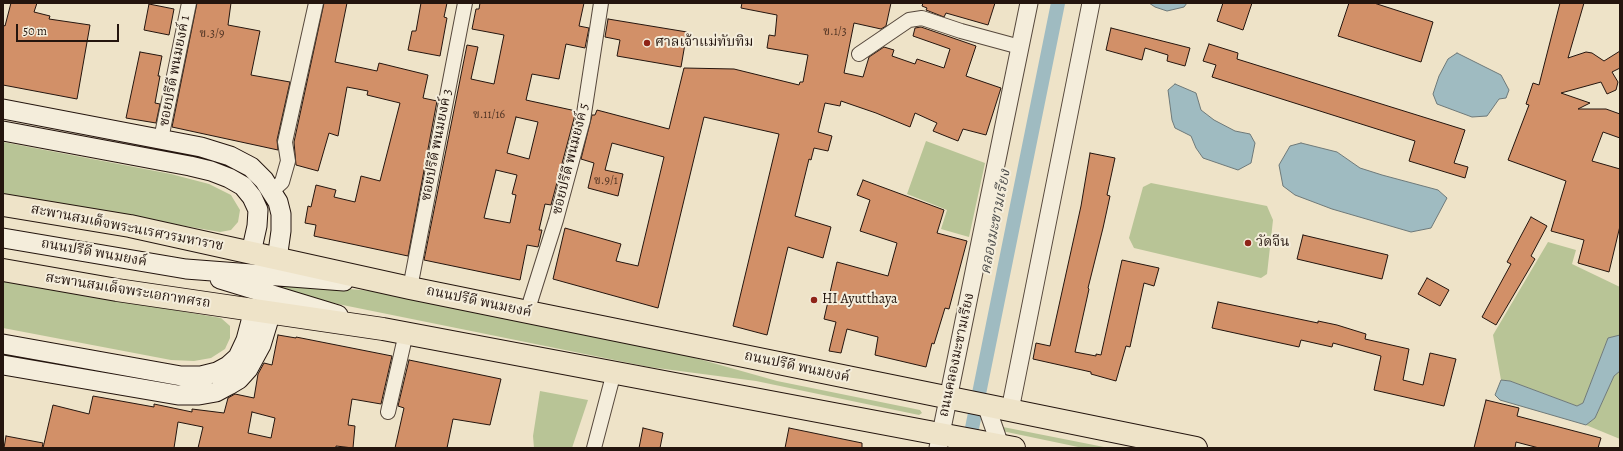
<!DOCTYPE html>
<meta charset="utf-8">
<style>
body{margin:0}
#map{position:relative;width:1623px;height:451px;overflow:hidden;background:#eee3c8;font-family:Alegreya,serif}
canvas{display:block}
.frame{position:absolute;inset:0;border:4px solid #24150e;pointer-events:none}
.scale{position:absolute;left:16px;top:24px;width:103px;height:18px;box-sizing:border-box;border:2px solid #24150e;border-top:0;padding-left:5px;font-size:12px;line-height:14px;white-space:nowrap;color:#24150e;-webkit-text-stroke:3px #f4eddb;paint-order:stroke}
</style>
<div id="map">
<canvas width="1623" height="451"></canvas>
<div class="frame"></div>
<div class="scale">50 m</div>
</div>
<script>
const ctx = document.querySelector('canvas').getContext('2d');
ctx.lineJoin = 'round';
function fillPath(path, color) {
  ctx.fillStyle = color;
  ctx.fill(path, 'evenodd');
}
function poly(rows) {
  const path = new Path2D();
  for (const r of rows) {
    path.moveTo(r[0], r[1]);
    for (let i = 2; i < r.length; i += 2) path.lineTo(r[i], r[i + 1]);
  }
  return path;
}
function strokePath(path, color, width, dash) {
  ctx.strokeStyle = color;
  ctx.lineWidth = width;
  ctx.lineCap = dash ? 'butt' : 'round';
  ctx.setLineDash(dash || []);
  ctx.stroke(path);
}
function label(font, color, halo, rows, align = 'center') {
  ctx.font = font + ' Alegreya,"Noto Serif Thai",serif';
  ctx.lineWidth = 4;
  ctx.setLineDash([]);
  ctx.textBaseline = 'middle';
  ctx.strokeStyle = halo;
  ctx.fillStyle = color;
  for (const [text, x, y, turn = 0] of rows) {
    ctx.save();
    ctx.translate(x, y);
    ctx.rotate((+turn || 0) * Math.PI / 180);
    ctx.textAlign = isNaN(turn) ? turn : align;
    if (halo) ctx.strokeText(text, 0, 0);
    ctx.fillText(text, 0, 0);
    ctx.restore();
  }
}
const green = poly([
 [926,141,985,163,969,237,941,229,947,210,907,194],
 [3,142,171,174,209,184,231,195,240,210,238,222,231,230,220,232,3,195],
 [1151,183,1267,206,1273,220,1267,274,1261,278,1134,248,1129,238,1143,187],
 [1548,242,1576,250,1572,264,1620,287,1620,335,1608,338,1583,403,1577,406,1510,381,1501,380,1493,335],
 [3,281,221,318,230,326,230,338,225,349,211,358,194,361,171,360,3,328],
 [262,281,372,291,674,352,777,381,920,410,922,413,919,415,756,381,649,367,318,300,261,283],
 [1620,371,1620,439,1586,425,1595,418,1614,376],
 [540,391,588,400,572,448,534,448,533,436],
 [1001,427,1003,427,1109,448,1083,448,1002,431]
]);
const water = poly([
 [1149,3,1187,3,1184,7,1167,11,1155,7,1149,3],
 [1457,53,1501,75,1509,90,1506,98,1499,99,1487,116,1472,117,1437,104,1433,94,1439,76,1448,59,1457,53],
 [1175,84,1196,93,1201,110,1214,120,1235,131,1250,134,1255,143,1251,163,1238,170,1203,158,1196,148,1191,136,1175,128,1172,120,1168,90,1175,84],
 [1301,143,1337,152,1360,168,1382,175,1438,190,1447,198,1431,228,1411,232,1332,209,1295,195,1283,186,1279,165,1290,146,1301,143],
 [1620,335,1620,371,1614,376,1595,418,1586,425,1500,400,1495,395,1501,380,1510,381,1577,406,1583,403,1608,338,1620,335]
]);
const canal = poly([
 [968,448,1058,3]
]);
const building = poly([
 [11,3,37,3,34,12,50,16,49,19,90,25,77,99,3,85,3,25,5,26,11,3],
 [197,3,231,3,228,25,260,31,251,75,290,82,277,140,278,150,172,127,197,3],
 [324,3,347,3,335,62,377,71,379,63,428,75,423,98,437,101,408,256,314,236,316,225,305,223,308,206,311,207,316,185,336,190,334,197,355,202,361,176,380,181,400,103,367,95,368,91,347,87,338,136,329,133,318,171,296,165,294,142,324,3],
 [421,3,447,3,444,17,447,18,440,56,408,50,412,31,416,31,421,3],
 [480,3,584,3,579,26,589,28,585,48,566,44,559,79,532,74,526,100,576,111,551,205,545,204,539,230,542,230,538,247,527,245,520,280,424,260,467,45,478,47,471,79,494,84,504,35,472,29,476,9,479,9,480,3],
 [516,117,538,122,529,159,507,153,516,117],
 [496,170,517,175,512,194,516,195,510,223,484,218,496,170],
 [742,3,891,3,886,26,881,29,854,23,844,73,863,77,869,57,884,47,894,50,892,56,915,64,917,59,944,68,950,49,913,36,915,28,921,27,976,46,966,76,1001,88,986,135,963,129,958,141,933,131,937,123,915,113,910,127,876,113,841,101,840,106,825,103,818,132,832,136,828,151,814,148,811,160,809,159,795,216,831,227,823,258,788,247,767,335,733,326,779,134,704,117,658,308,553,279,565,228,621,244,616,261,638,266,664,157,612,143,605,170,623,174,618,196,588,188,594,163,581,159,592,115,595,115,597,110,669,129,684,68,734,69,799,85,800,82,803,82,808,55,767,48,769,35,775,36,777,15,741,8,742,3],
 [923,3,995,3,988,25,946,13,944,17,926,10,927,8,922,6,923,3],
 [1223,3,1252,3,1243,30,1217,21,1223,3],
 [1349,3,1374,3,1433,22,1421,62,1338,36,1349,3],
 [1560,3,1584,3,1568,58,1586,52,1592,53,1604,61,1620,51,1620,68,1612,72,1618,82,1616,90,1607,94,1601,82,1561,93,1590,103,1578,109,1606,109,1620,114,1620,138,1603,132,1592,161,1620,169,1620,226,1609,272,1578,263,1584,240,1551,231,1566,181,1508,160,1529,105,1526,104,1533,83,1539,85,1560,3],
 [149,4,174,9,169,35,144,30,149,4],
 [608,19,687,32,681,67,617,56,620,40,605,37,608,19],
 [1111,28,1190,48,1185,66,1167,61,1168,55,1145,48,1142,60,1106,50,1111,28],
 [1209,44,1238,53,1237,59,1465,130,1454,163,1468,167,1465,178,1409,161,1415,141,1212,77,1216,65,1203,61,1209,44],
 [140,52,162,56,158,76,160,76,155,103,160,104,156,123,126,118,140,52],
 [1090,153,1115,158,1107,195,1110,196,1103,228,1088,288,1089,289,1075,352,1096,356,1096,354,1101,355,1122,260,1159,268,1154,286,1144,283,1130,347,1126,346,1116,381,1091,374,1091,372,1033,359,1036,343,1050,346,1081,206,1090,153],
 [863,180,944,210,937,233,967,241,949,309,945,308,934,344,932,343,926,367,875,355,878,337,847,329,841,353,829,351,836,322,824,319,837,262,888,276,897,243,860,231,870,200,857,195,863,180],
 [1531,217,1547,226,1531,256,1535,259,1496,325,1482,317,1511,264,1507,262,1531,217],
 [1303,235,1388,255,1382,279,1297,259,1303,235],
 [1427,278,1449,290,1440,306,1418,294,1427,278],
 [1218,302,1318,323,1318,321,1337,325,1366,334,1365,339,1409,349,1403,380,1423,385,1430,353,1456,359,1444,406,1374,390,1381,356,1333,343,1332,347,1301,340,1299,347,1212,328,1218,302],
 [278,335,296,338,296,337,392,356,381,404,352,399,348,425,355,426,353,448,336,446,336,448,198,448,203,427,178,422,174,448,43,448,53,405,89,414,93,396,154,407,154,404,192,412,192,409,224,413,228,398,235,394,254,398,258,374,264,363,272,365,278,335],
 [252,412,275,418,271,438,248,433,252,412],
 [409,360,501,379,490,425,453,419,447,448,395,448,404,408,398,406,409,360],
 [1486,400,1519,408,1517,416,1601,438,1598,448,1539,448,1516,442,1515,448,1474,448,1486,400],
 [643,428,663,433,660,448,639,448,643,428],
 [789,428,862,443,862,448,785,448,789,428],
 [6,436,43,443,42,448,4,448,6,436]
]);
const minor = poly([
 [859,54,909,20,922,18,961,31,1020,47],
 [161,139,189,3],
 [272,191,282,182,288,161,285,142,316,3],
 [410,288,465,3],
 [527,312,556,220,583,120,601,3],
 [388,412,406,333],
 [594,448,614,372]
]);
const tertiary = poly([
 [986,405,1001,448],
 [1010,410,1091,3],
 [938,448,1029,3]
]);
const secondary = poly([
 [3,109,201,147,230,156,251,167,264,180,278,202,281,214,281,231,277,259],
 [3,131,190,166,211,171,229,178,243,186,252,197,258,210,257,226,251,253],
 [3,238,186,269,344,281],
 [220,279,338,315],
 [3,344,181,376,201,376,217,372,228,366,238,357,246,340,254,310],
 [3,365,178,395,199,395,216,392,229,385,239,379,248,369,261,345,271,312]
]);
const primary = poly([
 [3,205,130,226,410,288,1196,448],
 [3,270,117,290,383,329,1014,448]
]);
const markers = [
 [647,43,4,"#8f2418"],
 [1248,243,4,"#8f2418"],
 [814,300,4,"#8f2418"]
];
const numberNames = [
 ["ข.1/3",835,32],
 ["ข.3/9",212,34],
 ["ข.11/16",489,115],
 ["ข.9/1",606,181]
];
const poiNames = [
 ["ศาลเจ้าแม่ทับทิม",655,43],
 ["วัดจีน",1256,243],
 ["HI Ayutthaya",822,300]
];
const streetNames = [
 ["ซอยปรีดี พนมยงค์ 1",175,71,-79],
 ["ซอยปรีดี พนมยงค์ 3",437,145,-79],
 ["ซอยปรีดี พนมยงค์ 5",571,159,-76],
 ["สะพานสมเด็จพระนเรศวรมหาราช",127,228,11],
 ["ถนนปรีดี พนมยงค์",94,253,10],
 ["สะพานสมเด็จพระเอกาทศรถ",128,291,9],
 ["ถนนปรีดี พนมยงค์",479,302,12],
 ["ถนนคลองมะขามเรียง",957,355,-78],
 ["ถนนปรีดี พนมยงค์",797,367,12]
];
const waterNames = [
 ["คลองมะขามเรียง",996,222,-79]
];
fillPath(green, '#b8c496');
fillPath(water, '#9fbbc1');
strokePath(water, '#6e7979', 1);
strokePath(canal, '#9fbbc1', 14);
fillPath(building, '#d29068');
strokePath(building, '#24150e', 1);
strokePath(minor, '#56483c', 16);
strokePath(tertiary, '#56483c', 19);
strokePath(secondary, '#24150e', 21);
strokePath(primary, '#24150e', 24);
strokePath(minor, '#f4eddb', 14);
strokePath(tertiary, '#f4eddb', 17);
strokePath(secondary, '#f4eddb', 19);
strokePath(primary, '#eee3c8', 22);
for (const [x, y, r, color] of markers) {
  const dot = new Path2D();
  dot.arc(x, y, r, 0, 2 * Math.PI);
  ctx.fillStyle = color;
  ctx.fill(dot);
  strokePath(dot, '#f4eddb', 1.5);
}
label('12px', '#503424', null, numberNames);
label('14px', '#24150e', '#f4eddb', poiNames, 'left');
label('14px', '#24150e', '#f4eddb', streetNames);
label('italic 15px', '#4f4f4d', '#f4eddb', waterNames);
</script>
